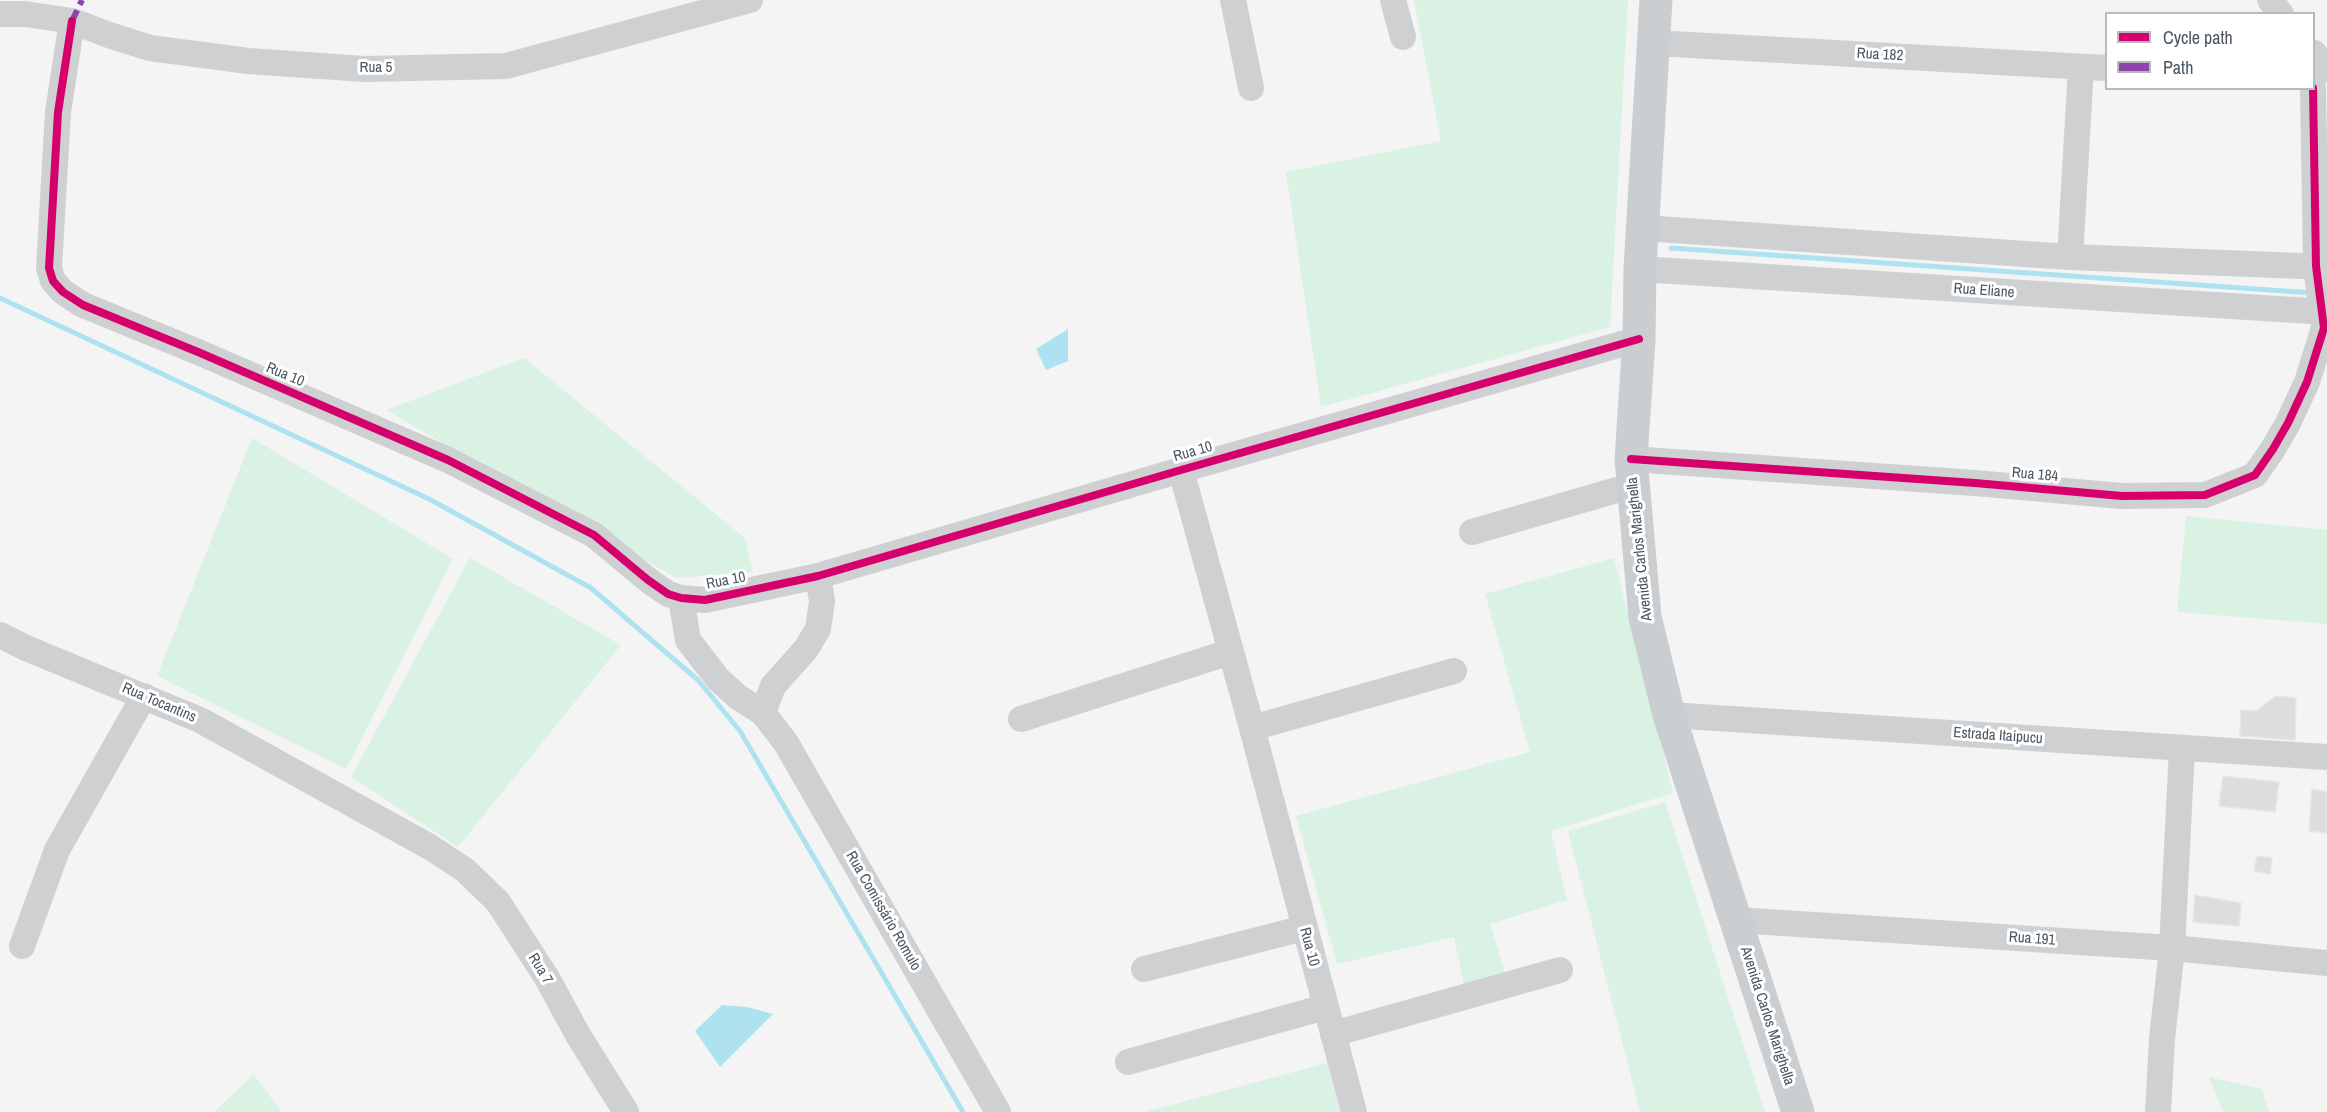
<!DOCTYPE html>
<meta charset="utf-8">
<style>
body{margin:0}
#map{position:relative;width:2327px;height:1112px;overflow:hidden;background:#f4f4f4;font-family:"Archivo Narrow",sans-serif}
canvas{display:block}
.legend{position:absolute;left:2105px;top:12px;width:210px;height:78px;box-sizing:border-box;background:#fff;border:2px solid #b7bbc0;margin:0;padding:8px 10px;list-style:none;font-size:18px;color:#4a5661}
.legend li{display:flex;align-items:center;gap:12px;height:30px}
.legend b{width:30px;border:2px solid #b7bbc0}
</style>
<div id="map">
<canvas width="2327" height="1112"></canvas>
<ul class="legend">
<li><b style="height:8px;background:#d6006c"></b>Cycle path</li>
<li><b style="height:8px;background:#8e44ad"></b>Path</li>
</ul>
</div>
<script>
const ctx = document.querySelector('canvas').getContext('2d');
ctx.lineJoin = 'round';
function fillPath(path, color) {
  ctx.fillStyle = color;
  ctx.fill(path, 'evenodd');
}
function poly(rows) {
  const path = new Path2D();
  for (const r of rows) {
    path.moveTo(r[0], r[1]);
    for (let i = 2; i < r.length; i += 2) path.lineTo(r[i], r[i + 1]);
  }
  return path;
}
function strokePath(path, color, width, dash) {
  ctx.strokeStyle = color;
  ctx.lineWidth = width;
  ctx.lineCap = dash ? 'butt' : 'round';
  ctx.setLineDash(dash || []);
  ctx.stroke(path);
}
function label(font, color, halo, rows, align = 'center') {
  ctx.font = font + ' "Archivo Narrow",sans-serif';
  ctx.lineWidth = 6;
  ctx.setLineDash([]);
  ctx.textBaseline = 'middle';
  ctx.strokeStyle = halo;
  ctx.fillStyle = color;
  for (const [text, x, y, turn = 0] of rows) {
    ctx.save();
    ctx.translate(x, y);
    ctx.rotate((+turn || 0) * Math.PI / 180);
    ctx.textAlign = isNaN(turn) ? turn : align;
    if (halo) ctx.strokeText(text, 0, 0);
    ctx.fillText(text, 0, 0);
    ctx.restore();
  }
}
const green = poly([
 [1414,0,1628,0,1610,327,1321,407,1286,172,1441,141],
 [524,358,745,538,753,572,676,578,386,410],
 [252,438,453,559,346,769,157,676],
 [2186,516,2327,530,2327,624,2177,612],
 [470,558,621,645,458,847,351,777],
 [1614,558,1673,793,1551,831,1567,900,1490,924,1506,976,1465,989,1454,937,1337,964,1296,816,1530,752,1485,594],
 [1665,802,1765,1112,1640,1112,1568,831],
 [1327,1063,1340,1112,1145,1112],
 [254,1075,282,1112,214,1112,253,1075],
 [2209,1077,2262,1089,2269,1112,2223,1112]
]);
const water = poly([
 [1068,329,1068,361,1046,370,1036,349],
 [722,1005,747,1007,773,1014,720,1067,695,1031]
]);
const stream = poly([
 [1671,248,2313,293],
 [0,298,431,500,591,588,698,680,740,731,963,1112]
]);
const building = poly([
 [2276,696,2296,698,2295,740,2240,736,2241,710,2256,711,2276,696],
 [2223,776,2279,782,2275,812,2219,806,2223,776],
 [2312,789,2327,792,2327,833,2309,831,2312,789],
 [2257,856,2272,858,2270,874,2254,871,2257,856],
 [2195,895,2241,903,2239,926,2193,922,2195,895]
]);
const minor = poly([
 [1233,0,1251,88],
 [1393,0,1403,37],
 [2270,0,2281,14],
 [0,14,25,14,72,21,109,35,150,48,248,61,365,69,506,66,750,0],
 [72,21,58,112,49,268,53,281,63,292,83,305,198,352,448,460,594,535,648,580,668,594,681,598,705,600,818,576,1181,470,1639,339],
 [1654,43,2106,68],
 [2314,53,2327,70],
 [1643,228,2070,257,2327,267],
 [2070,257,2081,67],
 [1640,269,2327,312],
 [1631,459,1975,483,2122,496,2205,495,2255,475,2273,449,2288,423,2307,382,2324,328,2316,266,2313,88],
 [1181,470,1252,728,1354,1112],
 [1472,532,1634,485],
 [818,576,822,601,818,629,806,649,773,686,763,713,786,743,998,1112],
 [681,598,688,640,718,679,738,697,763,713],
 [0,635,26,648,200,720,430,847,465,870,498,902,547,978,578,1035,626,1112],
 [1669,715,2327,757],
 [1021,719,1230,652],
 [1252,728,1454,671],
 [1736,920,2172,948,2327,963],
 [22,946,57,850,144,696],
 [1144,969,1304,928],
 [1333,1034,1560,970],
 [1128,1062,1325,1007],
 [2158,1112,2162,1039,2172,948,2182,748]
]);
const major = poly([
 [1656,0,1640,269,1639,339,1631,459,1645,617,1669,715,1798,1112]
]);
const quiet = poly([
 [72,21,82,0]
]);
const cycleway = poly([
 [72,21,58,112,49,268,53,281,63,292,83,305,198,352,448,460,594,535,648,580,668,594,681,598,705,600,818,576,1181,470,1639,339],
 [1631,459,1975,483,2122,496,2205,495,2255,475,2273,449,2288,423,2307,382,2324,328,2316,266,2313,88]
]);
const streetNames = [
 ["Rua 182",1880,55,3],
 ["Rua 5",376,68],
 ["Rua Eliane",1984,291,4],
 ["Rua 10",285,375,23],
 ["Rua 10",1193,452,-16],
 ["Rua 184",2035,475,5],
 ["Avenida Carlos Marighella",1640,549,-96],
 ["Rua 10",726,581,-11],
 ["Rua Tocantins",159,703,23],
 ["Estrada Itaipucu",1998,736,4],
 ["Rua Comissário Romulo",883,911,60],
 ["Rua 191",2032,939,4],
 ["Rua 10",1309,947,75],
 ["Rua 7",540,969,59],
 ["Avenida Carlos Marighella",1767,1016,72]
];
fillPath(green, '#d9f2e3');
fillPath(water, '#aee2f0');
strokePath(stream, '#aee2f0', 5);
fillPath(building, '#ddddde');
strokePath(building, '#e5e6e7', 1.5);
strokePath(minor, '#ced0d2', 26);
strokePath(major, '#caced1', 33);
strokePath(quiet, '#8e44ad', 6, [12, 6]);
strokePath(cycleway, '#d6006c', 8);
label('15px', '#4a5661', '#fff', streetNames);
</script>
